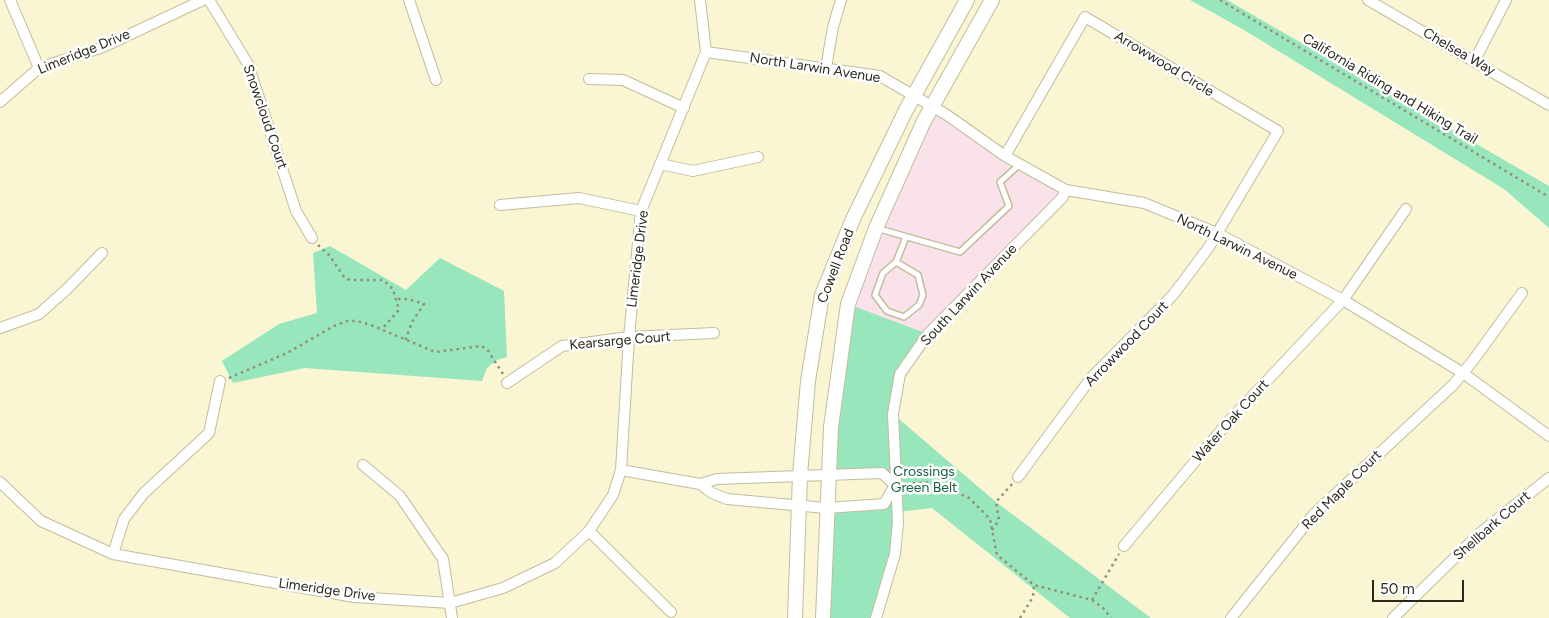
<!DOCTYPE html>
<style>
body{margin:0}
#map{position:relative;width:1549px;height:618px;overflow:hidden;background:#faf5d3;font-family:Figtree,sans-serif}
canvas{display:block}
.scale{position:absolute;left:1372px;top:580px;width:92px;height:22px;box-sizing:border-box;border:2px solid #2a281b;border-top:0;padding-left:6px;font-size:15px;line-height:18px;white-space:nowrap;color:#2a281b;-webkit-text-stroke:4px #fff;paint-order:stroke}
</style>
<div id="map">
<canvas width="1549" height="618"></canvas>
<div class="scale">50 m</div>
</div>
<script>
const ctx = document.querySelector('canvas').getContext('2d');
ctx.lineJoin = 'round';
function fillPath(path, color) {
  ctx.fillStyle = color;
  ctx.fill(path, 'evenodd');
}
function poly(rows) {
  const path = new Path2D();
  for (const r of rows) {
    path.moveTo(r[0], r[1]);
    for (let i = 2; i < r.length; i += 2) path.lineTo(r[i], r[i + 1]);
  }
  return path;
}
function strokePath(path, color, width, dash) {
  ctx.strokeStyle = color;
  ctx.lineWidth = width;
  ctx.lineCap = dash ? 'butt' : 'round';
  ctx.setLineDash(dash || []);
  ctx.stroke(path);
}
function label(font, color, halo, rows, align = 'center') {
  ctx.font = font + ' Figtree,sans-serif';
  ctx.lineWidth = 5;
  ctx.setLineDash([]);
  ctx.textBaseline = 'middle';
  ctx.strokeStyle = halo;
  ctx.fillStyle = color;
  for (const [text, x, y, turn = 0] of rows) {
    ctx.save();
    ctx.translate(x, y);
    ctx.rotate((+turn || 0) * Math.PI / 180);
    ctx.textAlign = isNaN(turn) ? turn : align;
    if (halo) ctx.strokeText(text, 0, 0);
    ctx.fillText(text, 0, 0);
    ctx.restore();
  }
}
const commercial = poly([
 [932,106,1066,190,928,334,848,304]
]);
const green = poly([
 [1190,0,1227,0,1549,186,1549,228,1504,189,1244,30],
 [330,246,406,290,440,258,504,291,507,357,497,360,487,368,482,381,305,368,233,383,222,361,279,324,317,313,313,253],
 [848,304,928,334,900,374,893,414,996,502,1151,618,1070,618,932,508,897,512,898,522,876,618,823,618,826,508,884,504,895,485,882,473,828,474]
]);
const path = poly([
 [1220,0,1549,197],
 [318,245,329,255,344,277,350,280,383,280,393,289,399,310,381,330],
 [398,299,408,299,424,304,412,322,405,341],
 [229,378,287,353,334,326,347,321,357,321,371,325,435,352,481,346,487,349,503,374],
 [906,484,934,482,969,498,990,519,997,555,1034,585,1092,600,1103,608,1111,618],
 [992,530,999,520,996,502,1012,484],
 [1092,600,1119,554],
 [1020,618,1033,597,1034,585]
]);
const lane = poly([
 [876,228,960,252,1009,206,1000,182,1020,164],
 [896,262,918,275,923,295,919,305,904,317,887,311,875,295,883,273,896,262,906,237]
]);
const street = poly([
 [10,0,39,68],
 [209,0,248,64,296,211,312,238],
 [409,0,436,80],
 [1368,0,1549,105],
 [706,52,880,76,947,115,1005,156,1066,190,1144,203,1217,233,1343,300,1463,373,1549,436],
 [1475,60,1506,0],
 [826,68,833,27,841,0],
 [589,79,623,80,684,108],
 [0,102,39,68,103,47,203,0],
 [1005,156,1085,17,1278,131,1209,247,1173,295,1091,378,1018,477],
 [660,164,693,171,758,157],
 [500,205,579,198,641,211],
 [0,328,39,314,67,289,102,253],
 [507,383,562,346,629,337,714,333],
 [363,465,400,496,443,559,452,618],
 [621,470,700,484],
 [882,473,895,485,884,504,826,508,727,499,712,493,700,484,717,479,882,473],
 [0,482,41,521,113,554,354,597,450,603,503,588,555,563,589,531,613,495,621,470,629,337,641,211,706,52,700,0],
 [589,531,671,612],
 [1124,546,1228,422,1343,300,1406,209],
 [113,554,124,519,144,493,209,433,220,381],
 [876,618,895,554,898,522,893,414,900,374,928,334,1062,198,1066,190],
 [1231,618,1314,514,1453,385,1472,362,1522,293],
 [1393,618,1480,533,1549,478]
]);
const secondary = poly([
 [795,618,800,475,808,381,822,295,853,219,906,110,967,0],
 [823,618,831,427,848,304,876,228,924,121,992,0]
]);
const streetNames = [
 ["Limeridge Drive",84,52,-22],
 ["Chelsea Way",1459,52,30],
 ["Arrowwood Circle",1164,64,31],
 ["North Larwin Avenue",815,68,9],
 ["California Riding and Hiking Trail",1390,89,31],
 ["Snowcloud Court",265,117,71],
 ["North Larwin Avenue",1237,247,26],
 ["Limeridge Drive",638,259,-83],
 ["Cowell Road",836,266,-69],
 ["South Larwin Avenue",969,295,-47],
 ["Kearsarge Court",620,341,-5],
 ["Arrowwood Court",1127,344,-46],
 ["Water Oak Court",1231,421,-48],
 ["Red Maple Court",1342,490,-45],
 ["Shellbark Court",1492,526,-41],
 ["Limeridge Drive",327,590,8]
];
const parkNames = [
 ["Crossings",924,472],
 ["Green Belt",924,488]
];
fillPath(commercial, '#fae2eb');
fillPath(green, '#98e6bc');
strokePath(lane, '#c2bd9c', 8);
strokePath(street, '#c2bd9c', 12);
strokePath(secondary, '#c2bd9c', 16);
strokePath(path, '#938f78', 2.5, [2.5, 4]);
strokePath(lane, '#fff', 5);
strokePath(street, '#fff', 10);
strokePath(secondary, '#fff', 14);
label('14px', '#2a281b', '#fff', streetNames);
label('14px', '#145f3f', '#fff', parkNames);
</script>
